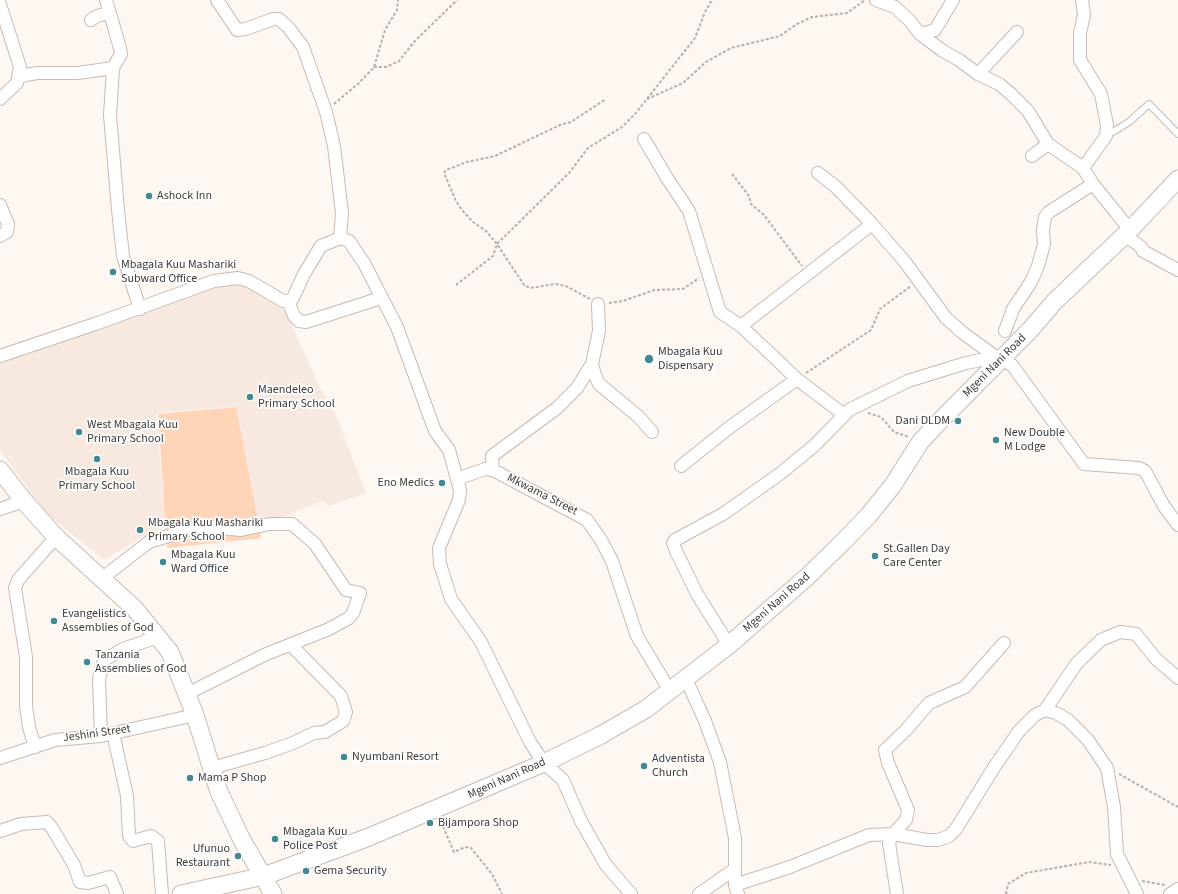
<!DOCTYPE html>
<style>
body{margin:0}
canvas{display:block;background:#fef7f2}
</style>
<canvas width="1178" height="894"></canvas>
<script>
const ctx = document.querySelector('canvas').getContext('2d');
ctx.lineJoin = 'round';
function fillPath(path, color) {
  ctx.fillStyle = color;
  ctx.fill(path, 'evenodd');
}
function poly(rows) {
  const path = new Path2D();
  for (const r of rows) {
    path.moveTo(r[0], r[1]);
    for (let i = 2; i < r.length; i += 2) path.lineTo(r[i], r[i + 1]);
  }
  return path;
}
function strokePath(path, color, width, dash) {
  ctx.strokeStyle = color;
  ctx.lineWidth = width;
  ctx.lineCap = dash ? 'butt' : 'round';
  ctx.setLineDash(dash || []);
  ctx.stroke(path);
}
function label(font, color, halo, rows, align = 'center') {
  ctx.font = font + ' "Source Sans 3",sans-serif';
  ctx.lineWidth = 3.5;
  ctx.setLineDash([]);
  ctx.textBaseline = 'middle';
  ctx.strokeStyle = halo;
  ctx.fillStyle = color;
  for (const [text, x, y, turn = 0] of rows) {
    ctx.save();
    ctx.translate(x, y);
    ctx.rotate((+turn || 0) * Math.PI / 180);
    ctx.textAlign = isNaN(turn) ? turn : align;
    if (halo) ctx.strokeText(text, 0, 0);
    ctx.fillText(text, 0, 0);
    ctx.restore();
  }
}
const built = poly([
 [225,283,237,283,251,289,286,312,320,388,335,413,366,493,329,506,323,501,296,511,296,513,257,525,235,406,157,413,165,526,151,532,104,560,46,513,0,450,0,362,54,342,176,302]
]);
const green = poly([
 [236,407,261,538,167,548,158,414]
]);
const path = poly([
 [374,67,386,67,399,61,414,42,457,0],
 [647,99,683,83,706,62,731,48,780,36,797,24,812,17,847,13,865,0],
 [334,104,359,83,374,67,385,30,397,10,398,0],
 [732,174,749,196,751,204,764,215,802,266],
 [456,285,493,256,497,244,569,173,588,148,622,127,635,114,695,38,705,12,712,0],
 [590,299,566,286,556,284,530,288,524,285,497,244,486,231,473,222,462,210,456,201,444,173,446,170,467,162,495,156,560,125,571,122,606,99],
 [609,303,623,301,654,290,683,289,699,278],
 [806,373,871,330,880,309,911,286],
 [868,413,881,417,894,432,909,437],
 [1119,774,1178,807],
 [441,822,454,852,465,847,471,848,492,874,502,894],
 [1142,881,1165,885],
 [1006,894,1008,884,1026,873,1089,862,1111,865]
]);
const lane = poly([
 [1106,136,1129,122,1149,104,1178,134]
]);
const street = poly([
 [106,0,120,48,121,54,113,68,110,115,118,210,123,256,140,309],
 [217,0,237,30,246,29,273,19,279,19,288,27,303,47,326,112,334,146,342,213,340,238],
 [876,0,895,7,910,21,920,34,943,51,959,60,978,74,999,84,1011,94,1028,111,1048,144,1083,168,1093,184,1130,230],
 [1082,0,1084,15,1080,33,1080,60,1101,94,1107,125,1106,136,1083,168],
 [0,4,20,67,17,83,0,99],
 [91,20,97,16,109,13],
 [920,34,935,30,953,0],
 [978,74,1017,32],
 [20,76,37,73,78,73,113,68],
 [644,139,667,178,689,211,720,312,741,326,797,379,843,414],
 [1032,156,1048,144],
 [818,173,835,186,872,224,905,262,946,318,963,333,996,357,1012,365,1084,464,1139,468,1145,471,1164,506,1178,525],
 [0,205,8,224,7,232,0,236],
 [1125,235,1141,247,1143,251,1178,270],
 [288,301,294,316,299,321,306,322,381,298],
 [598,304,599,331,592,364,595,375,599,384,639,417,652,432],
 [741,326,872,224],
 [1005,331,1013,309,1031,282,1038,266,1044,244,1043,230,1045,217,1049,212,1093,184],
 [0,356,98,323,214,281,238,278,249,281,283,301,288,301,293,298,304,274,321,246,340,238,349,241,364,263,397,327,435,431,449,450,457,479,460,490,459,500,439,548,440,564,451,599,481,642,530,742,544,763,563,780,581,821,606,865,631,894],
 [681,466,730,427,797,379],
 [493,470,492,456,557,408,577,388,592,364],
 [457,479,485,469,493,470,587,520,601,540,612,561,637,636,670,691],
 [0,509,24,501],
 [101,579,149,542,200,526,241,530,269,524,292,524,315,544,346,590,360,593,353,613,349,618,329,629,264,655,187,694],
 [729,645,697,594,676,551,673,543,675,540,723,514,781,473,815,445,849,410,908,381,966,363,996,357],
 [686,679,705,721,720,762,735,838,735,885,738,894],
 [1045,710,1077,663,1101,640,1120,632,1136,634,1156,659,1178,678],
 [113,733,127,796,129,836,133,841,151,836,158,841,162,894],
 [101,736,99,679,104,660,123,649,158,637],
 [35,747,29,727,26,706,26,657,15,588,18,580,56,537],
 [0,758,55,740,101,736,195,715],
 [212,768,265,753,293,743,314,733,325,732,343,721,346,712,341,696,291,645],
 [0,831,21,824,47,822,52,828,74,865,80,882,88,883,110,877,117,894],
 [735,885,790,867,869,835,893,834,927,840,938,840,949,836,956,829,993,769,1019,731,1035,715,1045,710,1056,713,1068,720,1088,740,1107,768,1114,807,1117,854,1137,894],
 [699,894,735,869],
 [897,894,889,843,893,834,906,820,908,810,888,763,885,750,906,730,929,703,965,687,1004,643],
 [1170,894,1178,889]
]);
const secondary = poly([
 [0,470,24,501,56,537,135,609,170,652,195,715,219,792,242,840,273,894],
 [181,894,264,876,369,837,544,763,601,735,646,709,729,645,808,576,843,542,869,515,893,485,921,441,941,420,1031,329,1054,302,1130,230,1178,179]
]);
const markers = [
 [149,196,4,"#428892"],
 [113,272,4,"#428892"],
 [649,359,5,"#428892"],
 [250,397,4,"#428892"],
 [958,421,4,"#428892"],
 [79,432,4,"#428892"],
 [996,440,4,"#428892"],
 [97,459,4,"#428892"],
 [442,483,4,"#428892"],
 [140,530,4,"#428892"],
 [875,556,4,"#428892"],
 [163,562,4,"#428892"],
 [54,621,4,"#428892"],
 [87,662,4,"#428892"],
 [344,757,4,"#428892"],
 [644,766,4,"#428892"],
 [190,778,4,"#428892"],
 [430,823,4,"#428892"],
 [275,839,4,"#428892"],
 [238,856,4,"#428892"],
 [306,871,4,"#428892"]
];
const poiNames = [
 ["Ashock Inn",157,196],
 ["Mbagala Kuu Mashariki",121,265],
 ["Subward Office",121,279],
 ["Mbagala Kuu",658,352],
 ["Dispensary",658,366],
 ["Maendeleo",258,390],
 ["Primary School",258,404],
 ["Dani DLDM",950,421,"right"],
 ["West Mbagala Kuu",87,425],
 ["Primary School",87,439],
 ["New Double",1004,433],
 ["M Lodge",1004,447],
 ["Mbagala Kuu",97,472,"center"],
 ["Primary School",97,486,"center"],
 ["Eno Medics",434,483,"right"],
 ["Mbagala Kuu Mashariki",148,523],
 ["Primary School",148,537],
 ["St.Gallen Day",883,549],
 ["Care Center",883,563],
 ["Mbagala Kuu",171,555],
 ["Ward Office",171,569],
 ["Evangelistics",62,614],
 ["Assemblies of God",62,628],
 ["Tanzania",95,655],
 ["Assemblies of God",95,669],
 ["Nyumbani Resort",352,757],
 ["Adventista",652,759],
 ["Church",652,773],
 ["Mama P Shop",198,778],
 ["Bijampora Shop",438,823],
 ["Mbagala Kuu",283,832],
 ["Police Post",283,846],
 ["Ufunuo",230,849,"right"],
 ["Restaurant",230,863,"right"],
 ["Gema Security",314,871]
];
const streetNames = [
 ["Mgeni Nani Road",995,366,-45],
 ["Mkwama Street",542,495,27],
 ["Mgeni Nani Road",777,603,-41],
 ["Jeshini Street",97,734,-8],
 ["Mgeni Nani Road",507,779,-24]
];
fillPath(built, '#f7e9df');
fillPath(green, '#ffd4b7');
strokePath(lane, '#c4bcb7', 8);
strokePath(street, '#c4bcb7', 14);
strokePath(secondary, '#c4bcb7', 19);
strokePath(path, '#b5b0ac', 2, [3, 2]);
strokePath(lane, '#fff', 6);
strokePath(street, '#fff', 12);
strokePath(secondary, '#fff', 17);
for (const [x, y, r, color] of markers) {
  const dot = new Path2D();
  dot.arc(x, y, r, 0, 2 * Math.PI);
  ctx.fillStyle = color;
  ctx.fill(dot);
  strokePath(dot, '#fff', 1.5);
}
label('12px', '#3f3c3a', '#fff', poiNames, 'left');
label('12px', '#3f3c3a', '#fff', streetNames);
</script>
